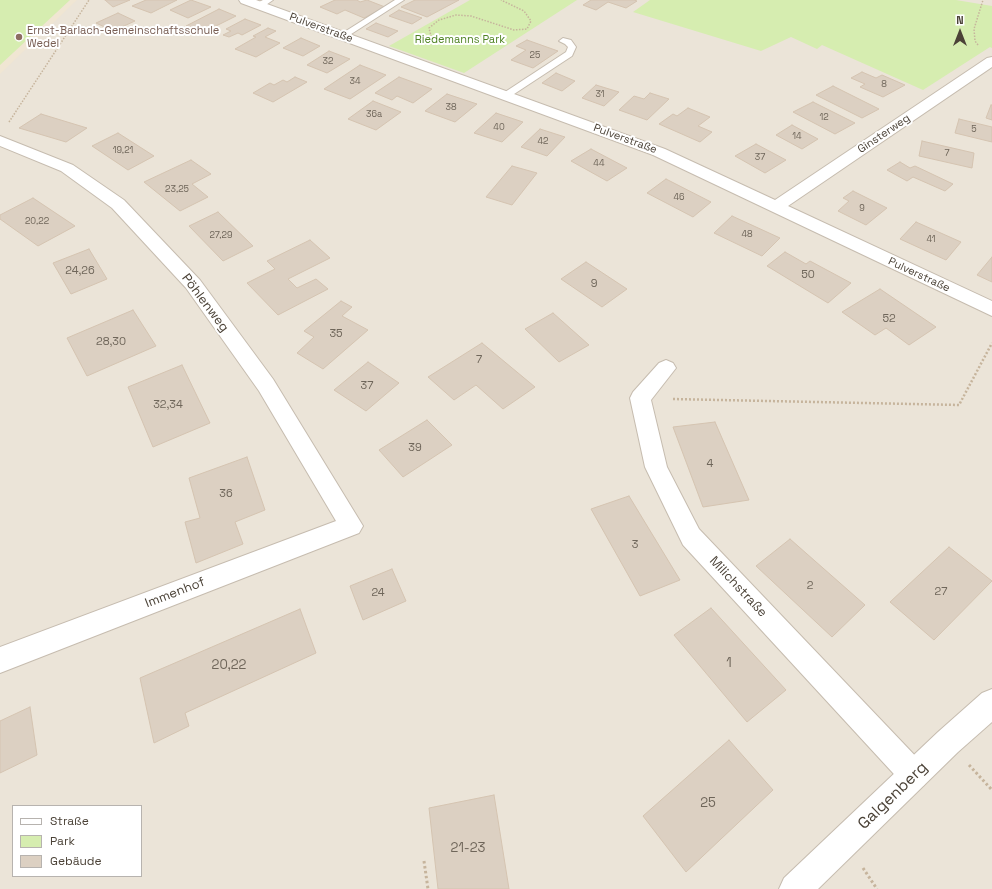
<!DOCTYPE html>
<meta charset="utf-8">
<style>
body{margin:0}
#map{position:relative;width:992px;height:889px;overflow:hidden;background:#f6f2ea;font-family:"Space Grotesk",sans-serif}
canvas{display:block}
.legend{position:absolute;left:12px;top:805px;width:130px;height:72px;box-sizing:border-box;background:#fff;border:1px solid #b7b3af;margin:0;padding:5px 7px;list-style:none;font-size:12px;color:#4b4237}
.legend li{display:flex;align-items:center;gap:8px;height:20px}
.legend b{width:20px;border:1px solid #b7b3af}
.north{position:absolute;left:940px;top:12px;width:40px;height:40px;-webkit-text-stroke:3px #fff;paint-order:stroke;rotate:0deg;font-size:11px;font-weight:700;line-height:16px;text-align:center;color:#4b4237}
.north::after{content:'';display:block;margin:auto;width:14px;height:18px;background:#4b4237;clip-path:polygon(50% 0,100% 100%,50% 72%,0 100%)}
</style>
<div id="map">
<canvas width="992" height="889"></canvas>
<ul class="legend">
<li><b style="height:5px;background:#fff"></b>Straße</li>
<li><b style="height:11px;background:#d6edb0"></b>Park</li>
<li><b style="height:11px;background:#dcd0c2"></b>Gebäude</li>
</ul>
<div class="north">N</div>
</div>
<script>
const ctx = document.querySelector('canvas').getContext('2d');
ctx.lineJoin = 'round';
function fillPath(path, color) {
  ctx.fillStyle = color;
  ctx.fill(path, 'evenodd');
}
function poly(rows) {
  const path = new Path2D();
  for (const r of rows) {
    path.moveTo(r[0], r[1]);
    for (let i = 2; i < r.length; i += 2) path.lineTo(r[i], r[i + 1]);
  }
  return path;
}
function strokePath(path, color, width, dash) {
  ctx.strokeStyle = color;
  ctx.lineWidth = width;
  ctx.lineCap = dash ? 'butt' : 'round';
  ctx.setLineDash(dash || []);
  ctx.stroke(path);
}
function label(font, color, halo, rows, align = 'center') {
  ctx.font = font + ' "Space Grotesk",sans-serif';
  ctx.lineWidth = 4;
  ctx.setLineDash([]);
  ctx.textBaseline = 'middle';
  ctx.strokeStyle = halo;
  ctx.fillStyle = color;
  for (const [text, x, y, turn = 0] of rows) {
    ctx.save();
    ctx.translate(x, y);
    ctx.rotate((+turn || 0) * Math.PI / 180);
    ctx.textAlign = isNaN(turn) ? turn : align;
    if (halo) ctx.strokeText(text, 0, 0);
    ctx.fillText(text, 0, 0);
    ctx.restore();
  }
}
const residential = poly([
 [0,0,992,0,992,889,0,889],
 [13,806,141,806,141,876,13,876]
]);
const education = poly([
 [0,0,77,0,0,74]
]);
const green = poly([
 [0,0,70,0,0,65],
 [470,0,577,0,464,73,389,46],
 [650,0,956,0,992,6,992,48,990,47,923,90,822,45,817,49,791,37,761,51,633,12]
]);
const building = poly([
 [105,0,130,0,113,7,105,0],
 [146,0,177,0,151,13,132,6,146,0],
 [191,0,211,7,188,18,170,10,191,0],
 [335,0,357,0,360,2,367,0,385,7,364,18,345,10,337,14,320,7,335,0],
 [415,0,459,0,427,17,401,7,415,0],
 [591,0,634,0,637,1,626,8,608,2,596,10,583,5,591,0],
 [219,9,236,16,202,33,186,26,219,9],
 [399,10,422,18,412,24,389,16,399,10],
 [118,13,135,21,113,31,96,23,118,13],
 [245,19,261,25,242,35,238,33,229,37,223,35,231,31,226,29,245,19],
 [376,23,398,31,388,37,366,29,376,23],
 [268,28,276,31,265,37,280,43,256,57,235,49,256,37,253,36,268,28],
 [301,38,320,46,303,56,283,48,301,38],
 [527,40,558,51,533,68,511,60,526,50,516,46,527,40],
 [329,51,350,59,327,73,307,65,329,51],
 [360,65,386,75,350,99,324,89,360,65],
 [862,72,876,78,882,75,905,85,883,97,860,87,865,84,851,78,862,72],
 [556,73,575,81,562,91,542,83,556,73],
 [295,77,307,82,273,102,253,93,270,83,274,85,283,80,287,82,295,77],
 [399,77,432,89,413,103,397,96,392,100,375,93,399,77],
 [596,85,619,92,604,106,582,98,596,85],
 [833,86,879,109,862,118,816,95,833,86],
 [650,93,669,99,647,120,619,110,634,96,644,99,650,93],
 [447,94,477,104,455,122,425,111,447,94],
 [373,101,401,112,376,130,348,119,373,101],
 [813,102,855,123,835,134,793,112,813,102],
 [991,105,992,105,992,120,986,118,991,105],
 [688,108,710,117,698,126,712,132,700,142,659,124,673,114,677,116,688,108],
 [496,113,523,122,502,142,474,133,496,113],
 [41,114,87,128,66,142,19,128,41,114],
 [959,119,992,127,992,142,955,133,959,119],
 [792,125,818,139,802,149,776,135,792,125],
 [540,129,565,137,547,156,521,147,540,129],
 [118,133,154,156,128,170,92,146,118,133],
 [922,141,974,153,972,168,919,156,922,141],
 [756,144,786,160,765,173,735,156,756,144],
 [591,149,627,168,607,181,571,161,591,149],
 [191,160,211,174,192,184,208,197,180,211,144,182,191,160],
 [900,162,910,168,915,166,953,184,945,191,913,177,907,181,887,170,900,162],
 [512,166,537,173,512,205,486,197,512,166],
 [666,179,711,202,693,217,647,193,666,179],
 [853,191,887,208,866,225,838,211,849,201,843,198,853,191],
 [33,198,75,226,38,246,0,219,0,215,33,198],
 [218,212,253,246,223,261,189,226,218,212],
 [732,216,780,238,762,256,714,233,732,216],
 [916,222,961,242,946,260,900,239,916,222],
 [310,240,330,258,288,279,297,288,316,279,328,289,278,315,247,283,275,269,267,261,310,240],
 [89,249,107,279,71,294,53,263,89,249],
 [785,252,806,264,810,261,851,283,828,303,767,266,785,252],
 [992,257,992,282,977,275,992,257],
 [586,262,627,289,602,307,561,279,586,262],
 [880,289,936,327,909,345,886,328,875,335,842,312,880,289],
 [341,301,352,307,342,316,368,330,323,369,297,353,314,337,304,331,341,301],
 [133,310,156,346,87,376,67,338,133,310],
 [553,313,589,345,559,362,525,329,553,313],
 [482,343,535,387,503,409,476,385,454,400,428,377,482,343],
 [368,362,399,383,366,411,334,390,368,362],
 [182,365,210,423,153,447,128,387,182,365],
 [427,420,452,445,403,477,379,450,427,420],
 [715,422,749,500,703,507,673,427,715,422],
 [247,457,265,510,235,522,243,544,196,563,185,522,200,518,189,478,247,457],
 [629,496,680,580,640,596,591,509,629,496],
 [790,539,865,605,832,637,756,566,790,539],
 [949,547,992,581,934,640,890,602,949,547],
 [392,569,406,601,363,620,350,586,392,569],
 [711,608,786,690,747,722,674,635,711,608],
 [300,609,316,653,185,713,189,726,154,743,140,678,300,609],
 [30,707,37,755,0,773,0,721,30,707],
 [729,740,773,790,686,872,643,816,729,740],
 [494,795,509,889,438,889,429,808,494,795]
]);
const pathFar2 = poly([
 [425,44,431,36,429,28,439,20,456,15,471,16,514,30,527,29,531,21,524,11,501,0],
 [978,45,975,41,974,29,983,0],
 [9,122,89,0]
]);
const pathFar1 = poly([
 [673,399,959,405,992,343]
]);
const path = poly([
 [969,765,992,790],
 [424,861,428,889],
 [863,868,877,889]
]);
const service = poly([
 [263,0,273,0,263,7,257,7,257,3,263,0],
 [395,0,404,0,345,38,339,38,338,36,395,0],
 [563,38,571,40,576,47,572,56,508,98,502,98,500,96,502,94,566,52,568,47,565,44,559,41,563,38]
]);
const minor = poly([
 [239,0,256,0,665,149,775,200,987,58,992,57,992,67,788,206,992,301,992,316,653,155,241,3,239,0],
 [0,136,73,165,124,200,200,280,273,379,363,526,359,533,0,673,0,647,336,521,259,391,186,288,112,208,61,171,0,146,0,136],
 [666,360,673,363,676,368,651,400,667,467,699,529,924,765,929,775,924,785,914,790,904,785,683,545,645,467,630,398,633,392,659,363,666,360]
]);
const tertiary = poly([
 [992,689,992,722,958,752,818,889,779,889,784,878,938,732,982,693,992,689]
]);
const markers = [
 [19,37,4,"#8d6e63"]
];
const farNumbernames = [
 ["25",535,56],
 ["32",328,62],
 ["34",355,82],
 ["8",884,85],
 ["31",600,95],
 ["38",451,108],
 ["36a",374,115],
 ["12",824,118],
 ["40",499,128],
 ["5",974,130],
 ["14",797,137],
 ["42",543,142],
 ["19,21",123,151],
 ["7",947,154],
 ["37",760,158],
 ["44",599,164],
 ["23,25",177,190],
 ["46",679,198],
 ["9",862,209],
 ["20,22",37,222],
 ["48",747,235],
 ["27,29",221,236],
 ["41",931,240]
];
const farStreetnames = [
 ["Pulverstraße",321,28,20],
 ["Ginsterweg",884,134,-34],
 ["Pulverstraße",625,139,20],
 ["Pulverstraße",919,275,25]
];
const farEducationnames = [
 ["Ernst-Barlach-Gemeinschaftsschule",27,31],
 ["Wedel",27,44]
];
const farParknames = [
 ["Riedemanns Park",460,40]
];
const numberNames = [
 ["24,26",80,271],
 ["50",808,275],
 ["9",594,284],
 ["52",889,319],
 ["35",336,334],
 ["28,30",111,342],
 ["7",479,360],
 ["37",367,386],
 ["32,34",168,405],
 ["39",415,448],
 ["4",710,464],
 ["36",226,494],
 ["3",635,545],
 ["2",810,586],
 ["27",941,592],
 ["24",378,593]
];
const streetNames = [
 ["Pöhlenweg",205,303,53],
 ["Milichstraße",738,587,47],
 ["Immenhof",175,593,-21]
];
const nearNumbernames = [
 ["1",729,663],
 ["20,22",229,665],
 ["25",708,803],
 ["21-23",468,848]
];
const nearStreetnames = [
 ["Galgenberg",893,796,-44]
];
fillPath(residential, '#ebe4d8');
fillPath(education, '#f0e6d3');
fillPath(green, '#d6edb0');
fillPath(building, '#dcd0c2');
strokePath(building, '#d5c4b1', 1);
strokePath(service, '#c6bcaf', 2);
strokePath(minor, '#c6bcaf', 2);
strokePath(tertiary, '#c6bcaf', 2);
strokePath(pathFar2, '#c6b49c', 1.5, [1.5, 1.5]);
strokePath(pathFar1, '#c6b49c', 2.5, [2, 2]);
strokePath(path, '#c6b49c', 3, [2.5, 2.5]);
fillPath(service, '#fff');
fillPath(minor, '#fff');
fillPath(tertiary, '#fff');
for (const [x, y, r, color] of markers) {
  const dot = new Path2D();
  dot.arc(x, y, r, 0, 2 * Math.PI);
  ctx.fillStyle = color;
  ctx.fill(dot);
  strokePath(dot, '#fff', 1.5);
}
label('9px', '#6f665a', null, farNumbernames);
label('11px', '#4b4237', '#fff', farStreetnames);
label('11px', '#785e54', '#fff', farEducationnames, 'left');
label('11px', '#4f8324', '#fff', farParknames);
label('11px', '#6f665a', null, numberNames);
label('13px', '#4b4237', '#fff', streetNames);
label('13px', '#6f665a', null, nearNumbernames);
label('16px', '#4b4237', '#fff', nearStreetnames);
</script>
